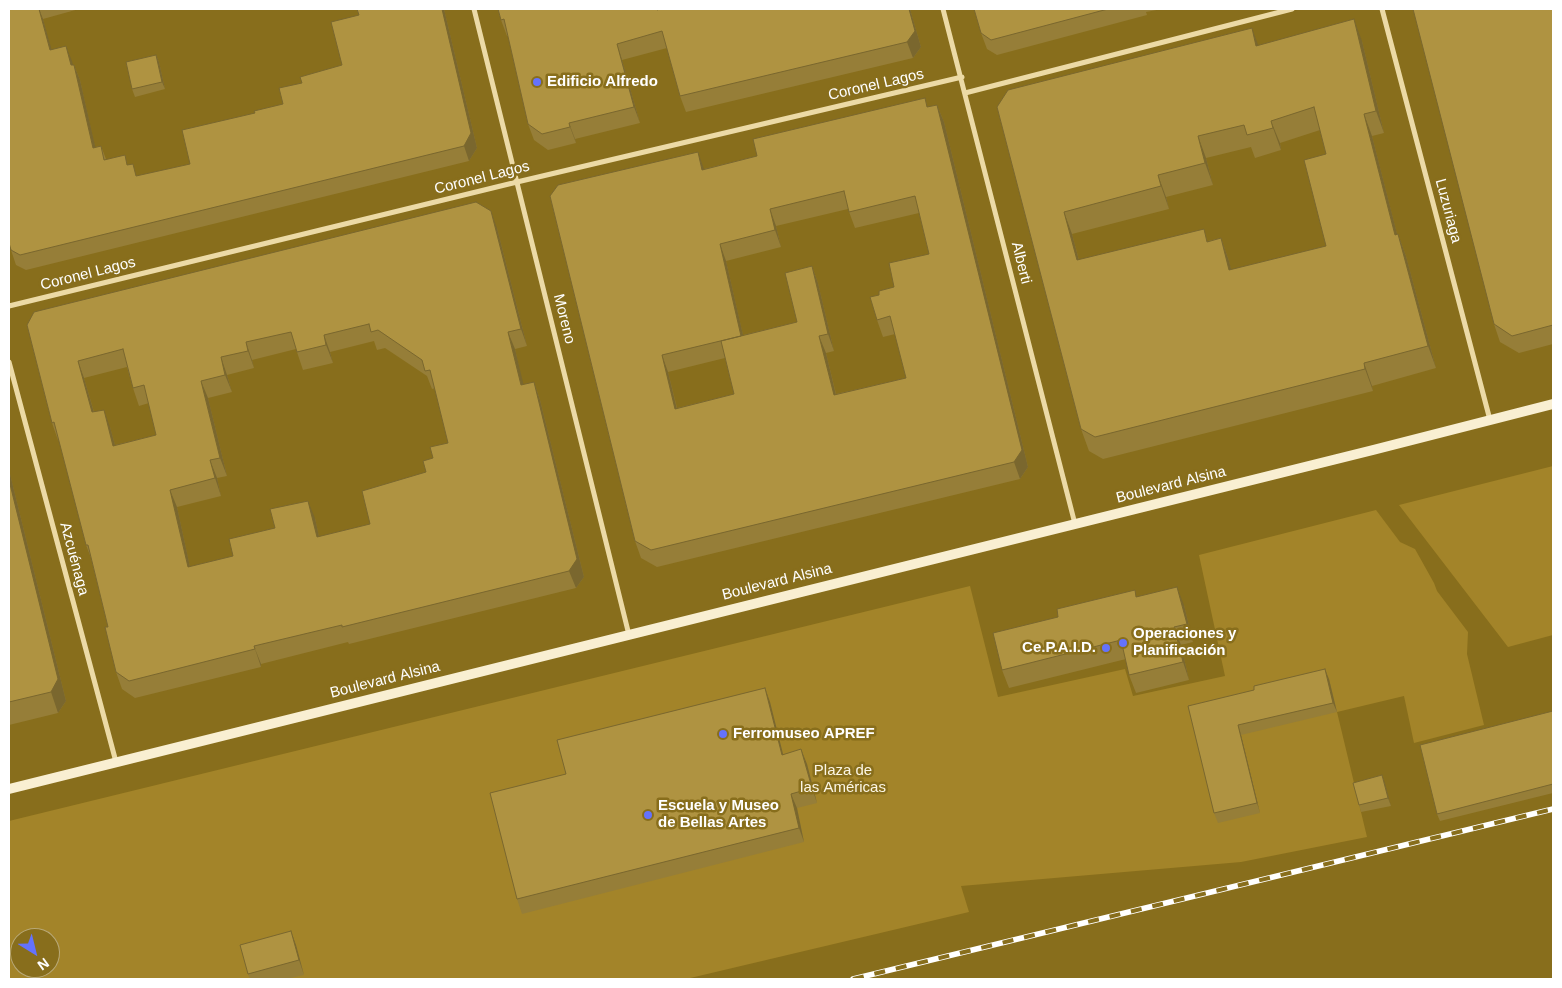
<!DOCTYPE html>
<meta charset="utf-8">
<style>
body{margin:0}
#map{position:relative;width:1562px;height:988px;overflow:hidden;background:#886e1c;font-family:Arial,sans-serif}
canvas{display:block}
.frame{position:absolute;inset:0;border:10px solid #fff;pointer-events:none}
.north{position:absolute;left:10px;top:928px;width:50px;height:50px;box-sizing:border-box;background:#886e1c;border:1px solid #b8a877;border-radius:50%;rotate:144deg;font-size:14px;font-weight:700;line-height:20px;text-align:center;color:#fff}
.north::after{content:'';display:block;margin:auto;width:18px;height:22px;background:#6472fc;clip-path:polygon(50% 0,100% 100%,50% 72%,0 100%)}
</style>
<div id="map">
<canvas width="1562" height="988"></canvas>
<div class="frame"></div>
<div class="north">N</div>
</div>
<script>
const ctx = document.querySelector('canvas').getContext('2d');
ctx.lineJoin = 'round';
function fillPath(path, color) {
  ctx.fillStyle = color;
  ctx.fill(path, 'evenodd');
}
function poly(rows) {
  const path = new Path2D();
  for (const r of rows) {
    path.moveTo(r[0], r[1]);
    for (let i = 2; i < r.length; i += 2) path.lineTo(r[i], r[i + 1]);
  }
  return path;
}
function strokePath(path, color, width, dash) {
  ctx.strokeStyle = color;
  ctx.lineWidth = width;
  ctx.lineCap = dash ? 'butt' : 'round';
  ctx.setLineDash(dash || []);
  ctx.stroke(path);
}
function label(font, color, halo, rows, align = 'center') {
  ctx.font = font + ' Arial,sans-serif';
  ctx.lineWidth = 5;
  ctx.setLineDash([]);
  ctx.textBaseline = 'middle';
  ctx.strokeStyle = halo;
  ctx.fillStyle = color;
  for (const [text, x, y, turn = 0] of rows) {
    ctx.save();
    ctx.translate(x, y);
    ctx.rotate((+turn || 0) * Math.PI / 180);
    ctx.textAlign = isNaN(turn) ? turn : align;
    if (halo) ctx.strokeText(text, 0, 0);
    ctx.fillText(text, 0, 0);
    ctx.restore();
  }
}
const green = poly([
 [1553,466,1553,635,1508,647,1399,505],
 [1376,510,1400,542,1415,549,1434,583,1437,591,1468,632,1467,654,1484,725,1414,743,1404,696,1337,712,1367,837,1241,862,961,886,969,912,686,979,9,979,9,821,970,586,998,697,1125,669,1133,696,1225,676,1199,555],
 [20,938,50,938,50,968,20,968]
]);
const street = poly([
 [474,9,629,635],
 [943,9,1075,524],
 [1382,9,1490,420],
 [965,93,1292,9],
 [9,306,517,182,962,77],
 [9,362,116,762]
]);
const secondary = poly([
 [9,789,1373,450,1553,404]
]);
const rail = poly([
 [853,979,1553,809]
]);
const wall = poly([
 [9,9,79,9,43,19,51,50,73,65,74,65,80,80,95,147,101,146,106,159,128,165,137,176,190,164,255,113,283,104,302,83,342,65,359,15,357,9,444,9,477,148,469,161,26,270,16,265,11,250],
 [498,9,910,9,921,47,913,58,686,112,680,96,667,48,622,60,640,123,575,139,576,143,548,150,534,140,528,124,508,36,507,36,501,20],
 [974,9,1162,9,1146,12,1147,15,997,55,987,49,981,33],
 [1553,9,1553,344,1519,353,1500,342,1494,324],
 [1362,41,1384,133,1372,136,1397,234,1398,234,1406,256,1436,368,1372,386,1373,391,1103,459,1089,451,1081,429,997,107,1258,46],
 [1320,130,1326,154,1326,246,1231,270,1229,261,1221,238,1208,241,1079,260,1072,234,1169,209,1166,197,1213,185,1206,158,1251,147,1255,158,1281,150,1280,143],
 [156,55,159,62,165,89,135,97,132,89],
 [937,105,944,122,1028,467,1020,479,657,567,641,558,635,541,550,196,704,169,757,156,928,107],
 [848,209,855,228,919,213,929,254,894,287,879,295,877,320,883,337,895,334,906,378,836,394,826,353,834,351,818,283,812,266,797,322,743,335,726,261,781,247,776,226],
 [725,358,734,394,677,408,668,372],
 [497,228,527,346,515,349,523,385,534,382,540,400,584,577,576,588,349,644,348,642,261,664,261,667,135,698,122,689,116,672,108,627,91,558,86,545,59,440,58,440,52,423,27,325],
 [374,341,377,350,385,348,427,376,432,389,435,388,448,443,433,458,426,472,370,524,319,537,315,518,233,556,190,567,177,507,221,496,217,478,227,476,208,398,232,392,227,375,254,368,252,360,296,349,303,370,333,363,330,352],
 [127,367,133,388,139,406,149,403,156,435,115,445,110,427,94,412,84,378],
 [9,470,66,701,58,713,9,725],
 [1137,597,1184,605,1193,642,1181,645,1189,680,1136,693,1129,675,1126,659,1009,688,1002,670,1058,617],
 [1329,679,1337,712,1241,735,1260,813,1218,823,1214,813,1188,706],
 [765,688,770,702,783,754,807,764,817,803,797,808,804,842,522,914,517,899,566,774],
 [1553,711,1553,793,1440,821,1437,814],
 [1382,775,1391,806,1361,812,1359,805],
 [296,945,304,975,286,979,250,979,248,974]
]);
const shadedWall = poly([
 [39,9,43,19,56,65,50,50],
 [442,9,444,9,477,148,469,161,464,146],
 [909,9,910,9,921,47,913,58,907,42],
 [1354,19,1362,41,1384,133,1376,111],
 [1252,28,1260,50,1256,46],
 [617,44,622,60,640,123,634,107],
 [66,46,72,61,77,80,71,65],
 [156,55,159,62,165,89,162,82],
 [74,65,80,80,99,163,93,148],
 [937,105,944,122,1028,467,1020,479,1014,462],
 [1364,114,1372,136,1403,257,1395,235],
 [1271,121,1280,143,1281,150,1273,128],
 [569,123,575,139,576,143,570,127],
 [1198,136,1206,158,1213,185,1205,163],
 [698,152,704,169,708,187,702,170],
 [1158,175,1166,197,1169,209,1161,186],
 [770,209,776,226,781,247,775,230],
 [491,211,497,228,527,346,521,329],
 [1064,212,1072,234,1085,283,1077,260],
 [1398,234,1406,256,1436,368,1428,346],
 [1221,238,1229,261,1237,292,1229,270],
 [720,244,726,261,747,352,741,336],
 [812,266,818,283,834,351,828,334],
 [508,332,515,349,528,403,521,385],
 [324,335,330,352,333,363,326,345],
 [819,336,826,353,840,412,834,395],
 [246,342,252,360,254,368,248,351],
 [662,355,668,372,681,426,675,409],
 [221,357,227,375,232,392,225,375],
 [78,361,84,378,99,430,92,412],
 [1364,363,1372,386,1373,391,1365,369],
 [201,381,208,398,227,476,220,458],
 [534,382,540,400,584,577,576,588,569,571],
 [104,410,110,427,120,463,113,446],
 [210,460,217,478,221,496,215,478],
 [9,470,66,701,58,713,51,692,9,480],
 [170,490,177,507,194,585,188,567],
 [308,501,315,518,323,555,317,537],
 [1177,587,1184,605,1193,642,1187,624],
 [1174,627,1181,645,1189,680,1183,662],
 [254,646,261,664,261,667],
 [1325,669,1329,679,1337,712,1333,703],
 [765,688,770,702,787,770,782,755],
 [1238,725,1241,735,1260,813,1257,803],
 [801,749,807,764,817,803,812,788],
 [1382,775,1385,783,1391,806,1388,798],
 [791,794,797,808,804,842,799,828],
 [291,931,296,945,304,975,299,960]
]);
const building = poly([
 [9,9,39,9,50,50,66,46,71,65,74,65,93,148,101,146,104,160,125,155,127,165,133,164,136,176,190,164,182,130,255,113,254,111,283,104,279,88,302,83,300,77,342,65,331,22,359,15,357,9,442,9,471,133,464,146,20,255,11,250,9,243,9,9],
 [498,9,657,9,657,10,660,9,909,9,915,31,907,42,680,96,662,31,617,44,634,107,569,123,570,127,542,134,528,124,504,19,501,20,498,9],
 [974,9,1108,9,991,40,981,33,974,9],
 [1413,9,1553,9,1553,325,1512,336,1494,324,1413,9],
 [1354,19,1376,111,1364,114,1395,235,1398,234,1428,346,1364,363,1365,369,1095,437,1081,429,997,107,1008,90,1252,28,1256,46,1354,19],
 [1314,107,1326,154,1304,160,1326,246,1229,270,1221,238,1207,242,1204,229,1077,260,1064,212,1161,186,1158,175,1205,163,1198,136,1244,125,1247,135,1273,128,1271,121,1314,107],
 [156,55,162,82,132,89,126,62,156,55],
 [925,98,927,107,937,105,1022,450,1014,462,651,550,635,541,550,196,558,185,698,152,702,170,757,156,753,139,925,98],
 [844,191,849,212,915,196,929,254,889,263,894,287,879,291,879,295,870,297,877,320,890,316,906,378,834,395,819,336,828,334,812,266,785,273,797,322,721,341,734,394,675,409,662,355,741,336,720,244,775,230,770,209,844,191],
 [476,202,491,211,521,329,508,332,521,385,534,382,577,559,569,571,342,627,342,625,254,646,255,649,129,681,116,672,105,627,108,627,88,545,86,545,54,422,52,423,27,325,34,312,476,202],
 [369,324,371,332,378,330,422,360,425,371,430,370,448,443,430,447,433,458,423,461,426,472,362,491,370,524,317,537,308,501,270,509,275,528,229,539,233,556,188,567,170,490,215,478,210,460,220,458,201,381,225,375,221,357,248,351,246,342,291,332,297,352,326,345,324,335,369,324],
 [123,349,133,388,144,385,156,435,113,446,104,410,92,412,78,361,123,349],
 [9,480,58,679,51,692,9,702,9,480],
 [1177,587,1187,624,1174,627,1183,662,1129,675,1121,640,1002,670,993,633,1058,617,1057,609,1135,590,1136,597,1177,587],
 [1325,669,1333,703,1238,725,1257,803,1214,813,1188,706,1254,690,1254,686,1325,669],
 [765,688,782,755,801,749,812,788,791,794,799,828,517,899,490,793,566,774,557,740,765,688],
 [1553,711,1553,784,1437,814,1420,745,1553,711],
 [1382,775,1388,798,1359,805,1353,783,1382,775],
 [291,931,299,960,248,974,240,945,291,931]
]);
const markers = [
 [537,82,5,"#6472fc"],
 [1123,643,5,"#6472fc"],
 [1106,648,5,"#6472fc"],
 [723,734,5,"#6472fc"],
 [648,815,5,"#6472fc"]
];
const poiNames = [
 ["Edificio Alfredo",547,82],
 ["Operaciones y",1133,634],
 ["Planificación",1133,651],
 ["Ce.P.A.I.D.",1096,648,"right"],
 ["Ferromuseo APREF",733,734],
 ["Escuela y Museo",658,806],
 ["de Bellas Artes",658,823]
];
const streetNames = [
 ["Coronel Lagos",876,85,-13],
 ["Coronel Lagos",482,178,-14],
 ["Luzuriaga",1448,211,75],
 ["Alberti",1021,263,76],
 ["Coronel Lagos",88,274,-14],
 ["Moreno",564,319,76],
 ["Boulevard Alsina",1171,485,-14],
 ["Azcuénaga",74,559,75],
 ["Boulevard Alsina",777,582,-14],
 ["Boulevard Alsina",385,680,-14]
];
const parkNames = [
 ["Plaza de",843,771],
 ["las Américas",843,788]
];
fillPath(green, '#a38429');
strokePath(street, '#ecdaa6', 5);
strokePath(secondary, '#f9efd2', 10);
strokePath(rail, '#fff', 5.5);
strokePath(rail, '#886e1c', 4, [11]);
fillPath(wall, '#967e38');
fillPath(shadedWall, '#7a672e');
fillPath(building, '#af9341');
strokePath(building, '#7a672e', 1);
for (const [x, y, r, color] of markers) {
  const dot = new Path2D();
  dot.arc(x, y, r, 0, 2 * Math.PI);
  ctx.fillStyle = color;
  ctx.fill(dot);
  strokePath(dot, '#886e1c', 2);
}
label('bold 15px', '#fff', '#886e1c', poiNames, 'left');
label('15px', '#fff', '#886e1c', streetNames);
label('15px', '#fcf6e5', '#886e1c', parkNames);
</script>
